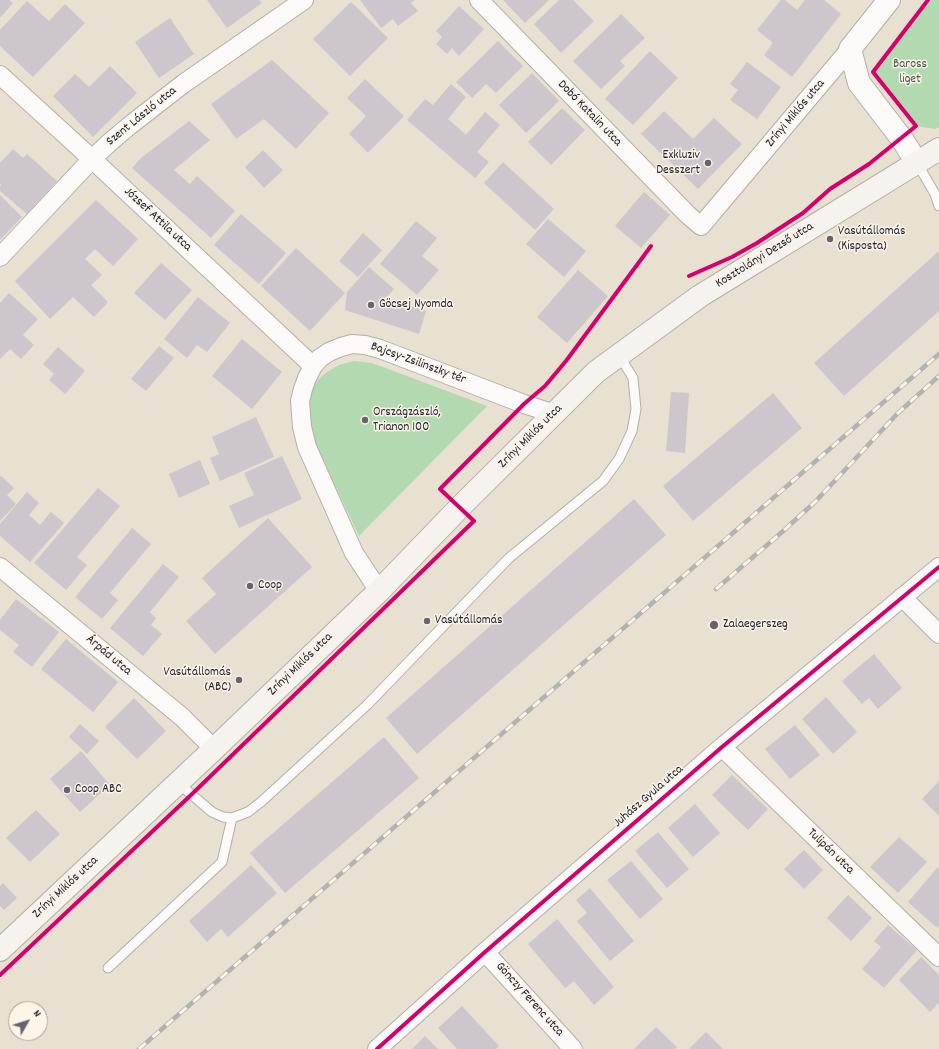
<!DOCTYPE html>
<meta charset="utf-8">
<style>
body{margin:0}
#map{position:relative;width:939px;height:1049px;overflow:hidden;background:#e8e0d1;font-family:Dekko,sans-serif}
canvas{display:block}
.north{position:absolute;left:8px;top:1001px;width:40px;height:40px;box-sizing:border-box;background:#fcf5e5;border:1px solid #a5a1a1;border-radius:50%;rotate:51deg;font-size:11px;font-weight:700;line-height:16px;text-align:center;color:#22223b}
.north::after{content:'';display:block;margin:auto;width:14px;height:18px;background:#676470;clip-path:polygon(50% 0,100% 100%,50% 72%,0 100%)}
</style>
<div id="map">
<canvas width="939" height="1049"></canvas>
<div class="north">N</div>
</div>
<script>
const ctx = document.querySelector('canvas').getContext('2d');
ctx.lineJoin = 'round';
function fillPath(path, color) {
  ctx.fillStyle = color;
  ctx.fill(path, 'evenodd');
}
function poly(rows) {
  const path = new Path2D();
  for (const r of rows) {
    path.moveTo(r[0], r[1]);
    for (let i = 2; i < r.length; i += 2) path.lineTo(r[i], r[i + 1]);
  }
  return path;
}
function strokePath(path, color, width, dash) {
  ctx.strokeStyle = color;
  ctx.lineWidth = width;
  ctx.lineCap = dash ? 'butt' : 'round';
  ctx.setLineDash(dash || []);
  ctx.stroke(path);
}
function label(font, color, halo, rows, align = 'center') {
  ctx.font = font + ' Dekko,sans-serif';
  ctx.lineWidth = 3;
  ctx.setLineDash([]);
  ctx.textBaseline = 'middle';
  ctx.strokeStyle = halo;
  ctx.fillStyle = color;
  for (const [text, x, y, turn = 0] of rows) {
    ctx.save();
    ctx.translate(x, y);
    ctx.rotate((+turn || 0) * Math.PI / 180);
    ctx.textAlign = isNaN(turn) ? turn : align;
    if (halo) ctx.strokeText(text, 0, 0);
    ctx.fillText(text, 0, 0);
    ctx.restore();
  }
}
const green = poly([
 [931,0,939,0,939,127,935,129,916,126,883,87,873,72],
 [354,361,372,363,487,406,359,536,306,424,306,405,311,390,319,379,327,372,339,365]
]);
const building = poly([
 [0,0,9,0,13,3,0,18],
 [207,0,259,0,262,3,227,28],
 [360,0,415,0,411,3,418,11,398,26,393,19,381,28],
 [503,0,549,0,525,23],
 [559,0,573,0,594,21,561,53,534,24],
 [781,0,785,0,797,10,805,0,824,0,841,14,792,77,764,55,773,43,757,30],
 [27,1,49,21,65,4,85,23,33,77,0,46,0,30],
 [351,2,388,38,350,76,313,39],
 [459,6,484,29,459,56,452,48,447,54,436,44,442,37,436,31],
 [621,14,645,38,620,61,625,66,601,89,573,61],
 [170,18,194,54,159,78,135,42],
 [498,41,523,66,496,93,486,84,472,98,456,82],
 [650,51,678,78,633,125,605,99],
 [272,60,329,113,296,149,264,119,236,139,211,104],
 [747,62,781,87,757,119,730,100,738,90,730,84],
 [110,66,137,93,93,137,53,96,75,74,89,87],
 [532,73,559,101,526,133,499,105],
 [365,79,404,116,368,153,349,134,366,116,347,98],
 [451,84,466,97,448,119,466,135,485,112,500,125,477,152,489,162,475,178,407,120,425,99,433,105],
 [562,108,585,130,551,165,528,142],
 [664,111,693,139,714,118,742,144,698,189,641,134],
 [189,121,210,140,174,170,190,184,197,176,235,211,211,238,132,168,141,158],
 [13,149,23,158,27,154,57,181,27,214,0,191,0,187,1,185,0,184,0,163],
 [263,150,283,170,264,188,245,167],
 [503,162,554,209,535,230,484,183],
 [644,192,670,215,641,248,615,226],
 [0,195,22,217,0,240],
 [96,200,138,239,113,266,95,249,85,259,102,275,91,285,108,302,94,317,73,297,50,319,15,281],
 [241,214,286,253,259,284,214,245],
 [548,219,586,251,564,277,526,244],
 [416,221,437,238,422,256,439,270,417,295,380,264],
 [363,233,382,250,358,277,339,261],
 [296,248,345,293,310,331,261,286],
 [939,251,939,311,844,396,814,363],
 [161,263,192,290,165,320,134,293],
 [369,267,394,289,386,298,426,311,419,334,345,310,347,292],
 [578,270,608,296,567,343,537,317],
 [9,293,38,319,23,335,34,345,21,359,10,349,0,359,0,303],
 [198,297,230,323,207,352,197,345,187,358,164,339],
 [242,339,282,372,252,409,212,376],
 [159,346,174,358,146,391,131,379],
 [58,347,85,371,65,394,49,380,54,374,43,364],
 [671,392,689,393,685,453,666,451],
 [773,393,802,428,693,521,663,486],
 [256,417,274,457,220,481,210,458,219,454,212,437],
 [282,456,302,499,239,528,229,506,254,495,244,473],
 [200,460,210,484,179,498,169,474],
 [1,476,14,488,7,495,16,504,0,521,0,477],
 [98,488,120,506,77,557,87,565,66,590,34,563],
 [27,492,39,503,29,515,40,525,51,512,64,523,30,562,0,536,0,524],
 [634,499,666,535,417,754,386,718],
 [268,518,312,567,215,654,186,621,216,594,202,578],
 [132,528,151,544,110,593,118,600,102,619,75,597],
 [163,564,179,577,150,612,156,618,151,625,162,634,143,656,110,628],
 [16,599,59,632,32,667,13,652,19,645,0,630,0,620],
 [66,639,118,682,93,712,41,669],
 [874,654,902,688,878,709,869,698,862,704,842,681],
 [826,697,857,732,833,754,802,719],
 [134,698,166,731,137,759,105,727],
 [80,724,99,741,87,754,69,737],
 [795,725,820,755,790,779,765,749],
 [384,737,419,778,285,893,250,853],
 [81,751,110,785,80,812,50,779],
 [732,775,768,809,748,830,712,795],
 [939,781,939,816,922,799],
 [695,804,720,833,693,857,668,828],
 [36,810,60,834,30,862,6,838],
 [658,832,689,869,667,888,635,851],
 [899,837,927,862,898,893,870,867],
 [804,850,823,870,804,889,784,869],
 [631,861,663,899,640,919,607,880],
 [251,865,277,893,228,937,221,929,207,942,189,921],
 [938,867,939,868,939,926,937,928,908,902],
 [3,883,17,898,4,910,0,906,0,886],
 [590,888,634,941,610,961,577,921,587,913,576,900],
 [848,895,872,918,851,941,827,918],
 [557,919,614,987,594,1005,574,981,565,988,528,944],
 [888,925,917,950,884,988,862,969,881,947,874,941],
 [921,957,939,975,939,1003,930,1012,899,980],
 [462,1006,499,1046,496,1049,457,1049,438,1028],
 [656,1027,677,1047,675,1049,634,1049],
 [706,1032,723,1049,689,1049],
 [425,1036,438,1049,412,1049]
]);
const service = poly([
 [917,163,935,194,939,206],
 [178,783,212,812,223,817,232,818,248,812,261,802,367,705,509,558,603,481,619,459,632,431,636,409,633,378,619,355],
 [108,968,222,862,232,818]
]);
const minor = poly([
 [479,0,688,215,701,226,850,49],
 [0,75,92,159,313,366],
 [0,257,92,159,109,143,129,126,183,84,304,0],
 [0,567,182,717,214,749],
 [379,591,354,553,307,447,302,427,300,401,303,389,307,378,313,366,320,358,329,352,341,347,352,344,365,345,380,349,524,404,555,414],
 [902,597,939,634],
 [722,747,939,957],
 [485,952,573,1049],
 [377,1049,485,952,722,747,939,567]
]);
const tertiary = poly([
 [889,0,850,49,859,83,902,139,917,163]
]);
const secondary = poly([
 [0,950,214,749,379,591,460,507,596,372,700,296,939,149]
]);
const rail = poly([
 [716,589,781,533,815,502,898,413,939,376],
 [139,1049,939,354]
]);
const cycleway = poly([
 [689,276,732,257,757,243,803,213,830,189,869,164,916,126,873,72,928,0],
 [0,975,191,795,474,521,440,489,524,404,545,386,566,361,651,246],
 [377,1049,485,952,722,747,939,567]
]);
const markers = [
 [708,163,4,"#676470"],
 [830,239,4,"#676470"],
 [371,305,4,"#676470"],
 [365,420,4,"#676470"],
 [250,586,4,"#676470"],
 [427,621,4,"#676470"],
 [714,625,5,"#676470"],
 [239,680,4,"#676470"],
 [67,790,4,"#676470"]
];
const parkNames = [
 ["Baross",910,65],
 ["liget",910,80]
];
const streetNames = [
 ["Dobó Katalin utca",589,114,46],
 ["Zrínyi Miklós utca",796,114,-50],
 ["Szent László utca",142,117,-39],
 ["József Attila utca",157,220,43],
 ["Kosztolányi Dezső utca",765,256,-32],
 ["Bajcsy-Zsilinszky tér",418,364,20],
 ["Zrínyi Miklós utca",531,437,-45],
 ["Árpád utca",108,656,40],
 ["Zrínyi Miklós utca",301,665,-44],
 ["Juhász Gyula utca",649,797,-41],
 ["Tulipán utca",830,852,44],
 ["Zrínyi Miklós utca",66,888,-43],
 ["Gönczy Ferenc utca",529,1000,48]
];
const poiNames = [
 ["Exkluziv",700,156,"right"],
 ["Desszert",700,171,"right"],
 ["Vasútállomás",838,232],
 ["(Kisposta)",838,247],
 ["Göcsej Nyomda",379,305],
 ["Országzászló,",373,413],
 ["Trianon 100",373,428],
 ["Coop",258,586],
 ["Vasútállomás",435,621],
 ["Zalaegerszeg",723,625],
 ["Vasútállomás",231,673,"right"],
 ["(ABC)",231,688,"right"],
 ["Coop ABC",75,790]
];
fillPath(green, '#b2d9af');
fillPath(building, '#cdc6cc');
strokePath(service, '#b3aea7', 11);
strokePath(minor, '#b3aea7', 20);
strokePath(tertiary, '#b3aea7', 24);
strokePath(secondary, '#b3aea7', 24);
strokePath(service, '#fcfaf8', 9);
strokePath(minor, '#fcfaf8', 18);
strokePath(tertiary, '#fcfaf8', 22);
strokePath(secondary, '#f6f2ee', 22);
strokePath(rail, '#b3b2b3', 4.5);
strokePath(rail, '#fcf5e5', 3, [9]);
strokePath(cycleway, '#d6006c', 4);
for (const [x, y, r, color] of markers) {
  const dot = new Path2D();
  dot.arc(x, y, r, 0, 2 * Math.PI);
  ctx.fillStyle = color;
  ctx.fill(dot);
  strokePath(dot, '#fcf5e5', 1.5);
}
label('13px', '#405756', '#fcf5e5', parkNames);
label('13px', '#22223b', '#fcf5e5', streetNames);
label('13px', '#22223b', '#fcf5e5', poiNames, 'left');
</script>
